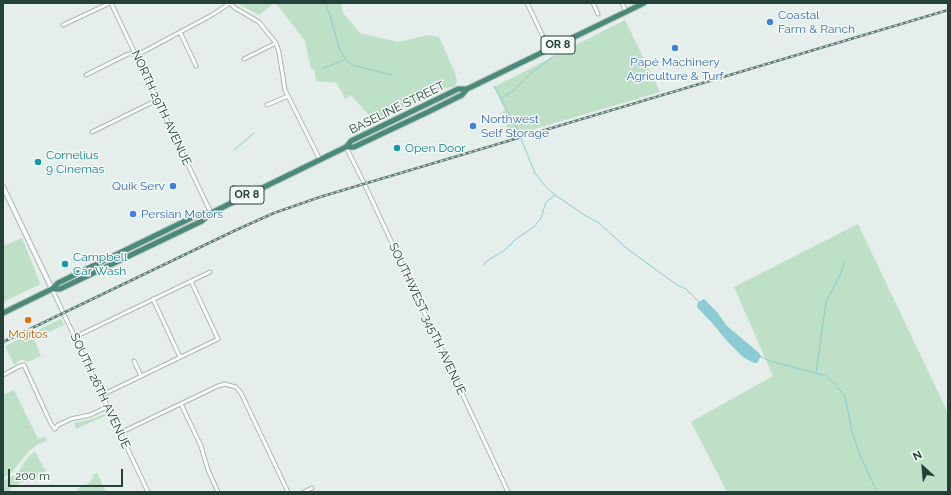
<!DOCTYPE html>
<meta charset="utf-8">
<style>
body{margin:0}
#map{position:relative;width:951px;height:495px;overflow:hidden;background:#e5eeea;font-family:Raleway,sans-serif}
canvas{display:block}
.frame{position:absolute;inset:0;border:4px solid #234138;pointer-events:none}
.north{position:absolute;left:903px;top:447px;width:40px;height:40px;-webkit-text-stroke:3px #f5faf8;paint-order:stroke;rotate:334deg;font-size:11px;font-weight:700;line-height:16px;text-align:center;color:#234138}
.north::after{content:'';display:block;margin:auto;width:14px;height:18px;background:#234138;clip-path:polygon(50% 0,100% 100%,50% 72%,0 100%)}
.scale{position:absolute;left:8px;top:469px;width:115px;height:18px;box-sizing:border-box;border:2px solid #234138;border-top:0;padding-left:5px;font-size:12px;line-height:14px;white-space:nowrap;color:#234138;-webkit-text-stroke:3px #f5faf8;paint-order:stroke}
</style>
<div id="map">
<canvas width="951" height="495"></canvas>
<div class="frame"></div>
<div class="north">N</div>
<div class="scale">200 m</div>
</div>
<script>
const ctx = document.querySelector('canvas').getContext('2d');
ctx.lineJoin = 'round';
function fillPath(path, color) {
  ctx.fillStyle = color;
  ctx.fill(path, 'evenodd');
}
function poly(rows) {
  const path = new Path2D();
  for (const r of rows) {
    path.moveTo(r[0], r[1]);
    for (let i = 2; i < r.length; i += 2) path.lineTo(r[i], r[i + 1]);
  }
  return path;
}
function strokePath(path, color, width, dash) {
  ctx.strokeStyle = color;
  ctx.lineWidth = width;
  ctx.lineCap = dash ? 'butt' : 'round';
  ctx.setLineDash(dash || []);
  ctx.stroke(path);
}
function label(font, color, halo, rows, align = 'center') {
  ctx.font = font + ' Raleway,sans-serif';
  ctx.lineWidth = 3;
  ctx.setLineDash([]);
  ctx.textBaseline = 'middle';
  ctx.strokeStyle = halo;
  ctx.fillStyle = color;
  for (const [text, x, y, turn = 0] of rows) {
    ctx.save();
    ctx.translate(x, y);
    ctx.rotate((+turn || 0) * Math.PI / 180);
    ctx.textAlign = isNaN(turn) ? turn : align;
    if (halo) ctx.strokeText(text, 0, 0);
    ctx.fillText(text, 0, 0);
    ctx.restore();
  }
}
const green = poly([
 [237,3,274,3,259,15],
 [276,3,341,3,343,13,360,33,398,42,428,35,439,37,455,73,457,81,455,86,431,92,417,102,375,122,351,95,345,99,337,83,316,81,314,69,311,69,305,41],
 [625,20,660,92,511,136,500,113,505,110,494,87],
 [858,224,948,413,948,492,727,492,691,422,773,376,734,287],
 [22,238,40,283,39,285,3,302,3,246],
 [61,319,64,325,34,339,41,356,28,362,24,360,20,360,14,365,5,346],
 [14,390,38,439,45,437,47,441,38,444,29,451,12,472,3,478,3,395],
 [104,414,107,415,76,429,74,423,93,419],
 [35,451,44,469,46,469,46,471,37,475,38,478,33,480,31,478,10,488,11,491,8,492,3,492,3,481,17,474,28,457],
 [97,473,106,492,78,492,78,489,84,485,89,483,93,477,93,475]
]);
const water = poly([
 [704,299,717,312,727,326,759,353,761,356,757,363,754,363,743,357,726,340,713,324,697,307,698,302]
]);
const stream = poly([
 [325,3,330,15,339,48,345,59,352,65,392,75],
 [322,69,344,60],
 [494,86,517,129,535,173,545,186,555,195,586,216,599,223,625,247,677,285,686,289,698,301],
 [502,98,514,90,530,74,555,55],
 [234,150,254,133],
 [483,265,490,259,505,250,516,239,534,227,541,218,546,202,555,195],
 [761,357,770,361,826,376,833,382,845,396,852,432,860,455,877,492],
 [816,373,826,302,840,275,845,261]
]);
const minor = poly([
 [111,3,211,213],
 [230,3,235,8,259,22,276,43,279,52,285,90,320,160],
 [527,3,549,49],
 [593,3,598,14],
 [622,3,626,12],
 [63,25,110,3],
 [180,32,196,66],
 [244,59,276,43],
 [86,75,128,54,141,53,212,15,230,3],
 [267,105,288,96],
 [92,132,157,100],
 [346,147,364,183,508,492],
 [52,289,148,492],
 [153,299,180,357],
 [75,337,210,272],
 [134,361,141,376],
 [3,375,20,366,24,365,51,424,55,429,58,425,71,419,90,415,107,407],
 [102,395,218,339,191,281],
 [181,404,201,446,208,470,218,492],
 [120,433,218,386,225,384,232,386,236,387,241,393,288,492],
 [304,492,312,488]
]);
const tertiary = poly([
 [3,187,52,289]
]);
const trunk = poly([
 [346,147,354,147,430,111,462,95,467,89],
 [52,289,60,289,202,221,211,213,346,147,351,141,458,89,467,89,644,3],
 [3,313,52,289,58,283,183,222,199,214,210,213]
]);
const rail = poly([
 [3,342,236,230,274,213,320,197,948,10]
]);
const markers = [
 [770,22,4,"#3f7fe0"],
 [675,48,4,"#3f7fe0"],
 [473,126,4,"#3f7fe0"],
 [397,148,4,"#0f9aa8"],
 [38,162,4,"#0f9aa8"],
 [173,186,4,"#3f7fe0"],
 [133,214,4,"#3f7fe0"],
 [65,264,4,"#0f9aa8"],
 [28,320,4,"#e8710a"]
];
const shields = [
 [558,45,34],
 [247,195,34]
];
const shieldNames = [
 ["OR 8",558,45],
 ["OR 8",247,195]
];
const shopNames = [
 ["Coastal",778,15],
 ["Farm & Ranch",778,29],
 ["Papé Machinery",675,62,"center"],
 ["Agriculture & Turf",675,76,"center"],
 ["Northwest",481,119],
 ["Self Storage",481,133],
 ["Quik Serv",165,186,"right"],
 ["Persian Motors",141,214]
];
const streetNames = [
 ["NORTH 29TH AVENUE",161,108,65],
 ["BASELINE STREET",397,108,-26],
 ["SOUTHWEST 345TH AVENUE",427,319,65],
 ["SOUTH 26TH AVENUE",100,391,65]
];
const cultureNames = [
 ["Open Door",405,148],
 ["Cornelius",46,155],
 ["9 Cinemas",46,169],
 ["Campbell",73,257],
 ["Car Wash",73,271]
];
const foodNames = [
 ["Mojitos",28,334]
];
fillPath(green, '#bde0c6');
fillPath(water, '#8bcbd4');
strokePath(stream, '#8bcbd4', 1);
strokePath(minor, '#a7b7b1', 5);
strokePath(tertiary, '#a7b7b1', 6);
strokePath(trunk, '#c1cac7', 7);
strokePath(minor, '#fff', 3);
strokePath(tertiary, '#fff', 4);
strokePath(trunk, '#4a8a7a', 5);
strokePath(rail, '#5e7c73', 2.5);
strokePath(rail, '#f5faf8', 1, [3]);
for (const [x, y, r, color] of markers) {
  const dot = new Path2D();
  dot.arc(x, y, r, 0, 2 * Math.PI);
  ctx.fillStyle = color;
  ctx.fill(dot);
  strokePath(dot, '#f5faf8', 1.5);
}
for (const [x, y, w] of shields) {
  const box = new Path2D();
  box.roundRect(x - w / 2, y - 9, w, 18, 3);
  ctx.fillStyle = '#f5faf8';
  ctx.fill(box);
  strokePath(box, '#234138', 1);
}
label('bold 11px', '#234138', null, shieldNames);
label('12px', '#366cbe', '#f5faf8', shopNames, 'left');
label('12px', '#234138', '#f5faf8', streetNames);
label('12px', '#0d838f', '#f5faf8', cultureNames, 'left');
label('12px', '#c56008', '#f5faf8', foodNames);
</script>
